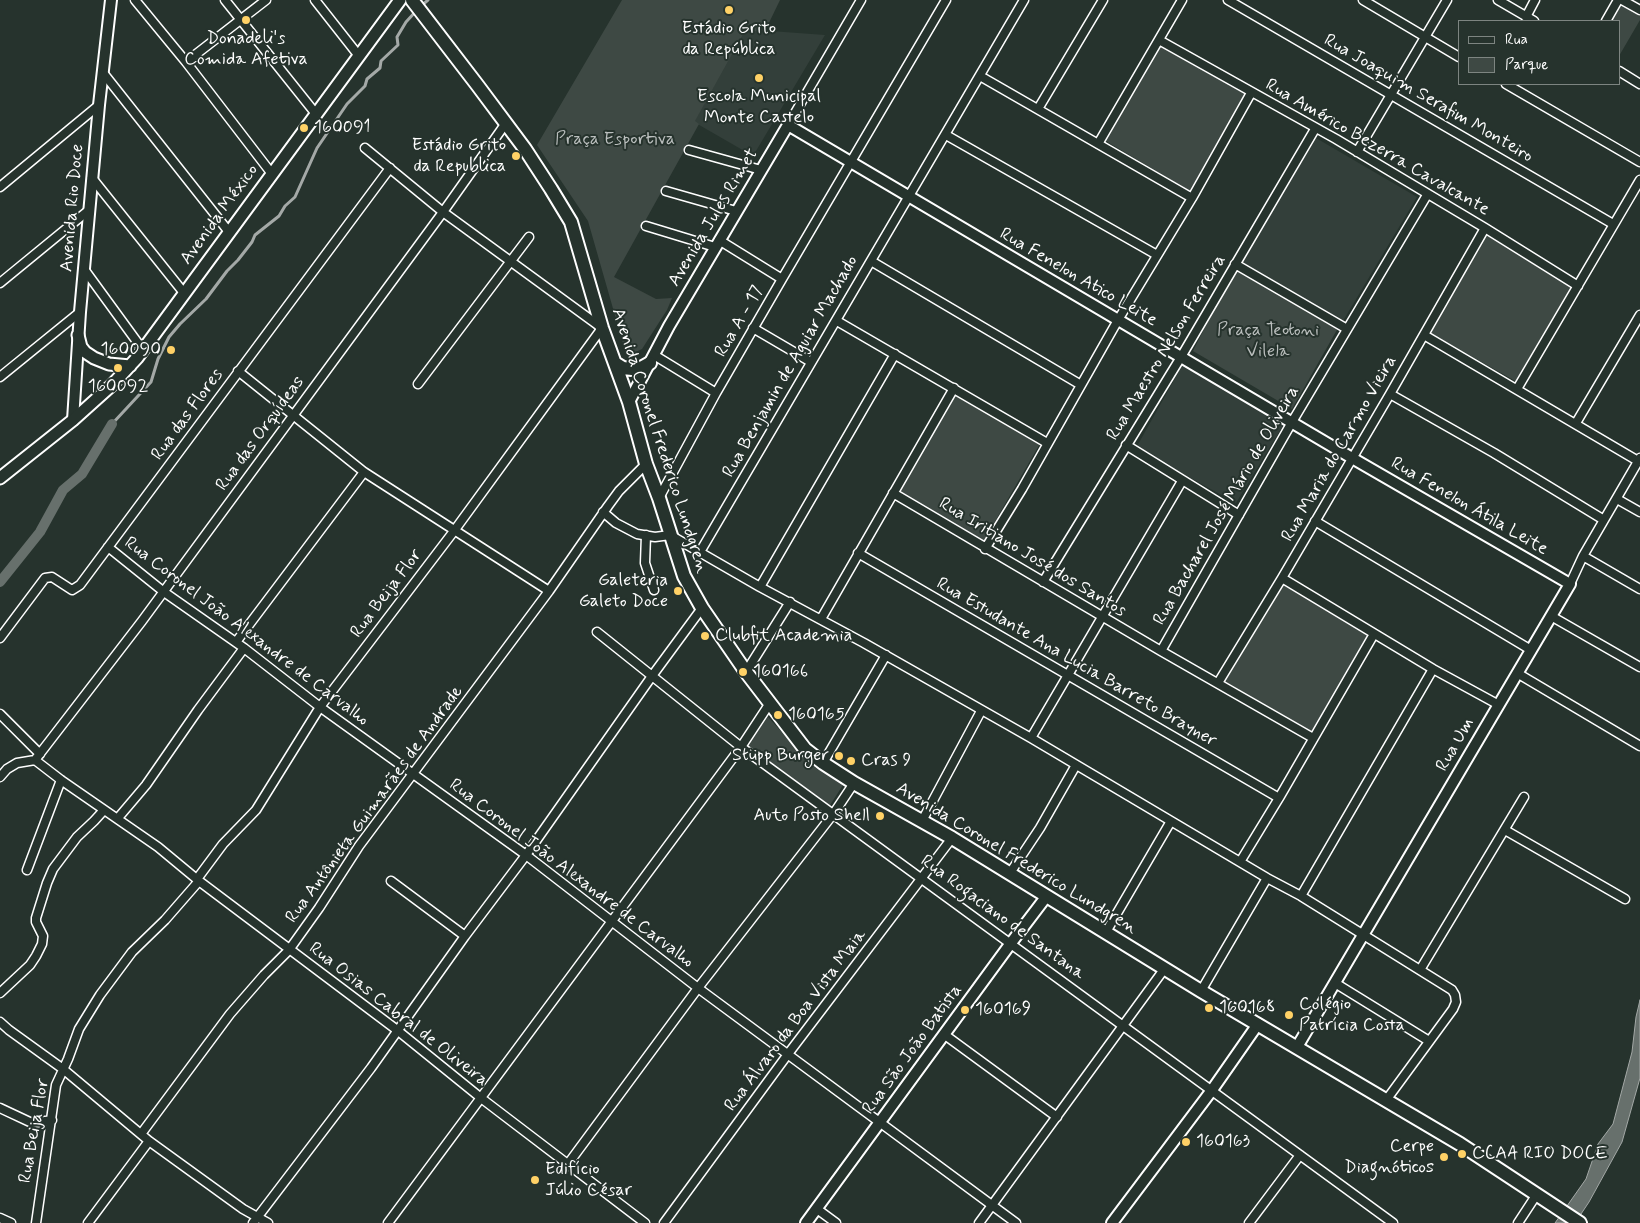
<!DOCTYPE html>
<meta charset="utf-8">
<style>
body{margin:0}
#map{position:relative;width:1640px;height:1223px;overflow:hidden;background:#26332d;font-family:Mynerve,sans-serif}
canvas{display:block}
.legend{position:absolute;left:1458px;top:20px;width:162px;height:65px;box-sizing:border-box;background:#26332d;border:1px solid #7d8581;margin:0;padding:6px 9px;list-style:none;font-size:15px;color:#fff}
.legend li{display:flex;align-items:center;gap:10px;height:25px}
.legend b{width:25px;border:1px solid #7d8581}
</style>
<div id="map">
<canvas width="1640" height="1223"></canvas>
<ul class="legend">
<li><b style="height:6px;background:#26332d"></b>Rua</li>
<li><b style="height:14px;background:#3e4944"></b>Parque</li>
</ul>
</div>
<script>
const ctx = document.querySelector('canvas').getContext('2d');
ctx.lineJoin = 'round';
function fillPath(path, color) {
  ctx.fillStyle = color;
  ctx.fill(path, 'evenodd');
}
function poly(rows) {
  const path = new Path2D();
  for (const r of rows) {
    path.moveTo(r[0], r[1]);
    for (let i = 2; i < r.length; i += 2) path.lineTo(r[i], r[i + 1]);
  }
  return path;
}
function strokePath(path, color, width, dash) {
  ctx.strokeStyle = color;
  ctx.lineWidth = width;
  ctx.lineCap = dash ? 'butt' : 'round';
  ctx.setLineDash(dash || []);
  ctx.stroke(path);
}
function label(font, color, halo, rows, align = 'center') {
  ctx.font = font + ' Mynerve,sans-serif';
  ctx.lineWidth = 4;
  ctx.setLineDash([]);
  ctx.textBaseline = 'middle';
  ctx.strokeStyle = halo;
  ctx.fillStyle = color;
  for (const [text, x, y, turn = 0] of rows) {
    ctx.save();
    ctx.translate(x, y);
    ctx.rotate((+turn || 0) * Math.PI / 180);
    ctx.textAlign = isNaN(turn) ? turn : align;
    if (halo) ctx.strokeText(text, 0, 0);
    ctx.fillText(text, 0, 0);
    ctx.restore();
  }
}
const built = poly([
 [757,30,825,35,753,156,694,122,745,31],
 [1316,138,1417,197,1343,321,1242,262],
 [1183,364,1284,424,1236,503,1136,448]
]);
const green = poly([
 [622,0,780,0,765,31,745,31,695,121,699,124,614,277,656,299,672,298,667,310,642,349,633,353,628,351,624,347,588,221,537,145],
 [1620,4,1640,16,1640,20,1619,56,1619,21,1610,21],
 [1162,42,1246,94,1190,191,1104,140],
 [1486,232,1574,283,1517,382,1430,333],
 [1235,268,1338,328,1292,409,1193,351],
 [956,391,1041,442,983,542,898,490],
 [1282,581,1370,632,1312,732,1224,681],
 [768,717,813,766,843,785,825,813,742,751]
]);
const water = poly([
 [1640,1000,1640,1078,1622,1142,1589,1202,1575,1223,1555,1223,1586,1179,1598,1144,1613,1124,1632,1052,1636,1017,1640,1000]
]);
const stream = poly([
 [421,6,428,0],
 [112,424,151,382,158,359,169,337,180,324,206,299,227,271,238,260,252,242,255,235,279,216,285,206,295,197,317,148,347,104,365,86,367,79,380,68,381,61,398,45,397,37,406,22,417,10]
]);
const canal = poly([
 [0,582,40,532,63,490,82,474,112,424]
]);
const minor = poly([
 [135,0,186,62,272,174],
 [225,0,316,114],
 [315,0,359,56],
 [1228,0,1613,224],
 [1363,0,1459,57],
 [1498,0,1534,21],
 [1622,0,1640,10],
 [1526,17,1535,0],
 [1606,21,1618,0],
 [1159,40,1336,139,1485,228,1578,286],
 [186,62,266,0],
 [1619,71,1640,84],
 [104,74,229,232],
 [980,76,1192,198],
 [1506,84,1640,162],
 [1038,109,1103,0],
 [788,125,861,0],
 [946,135,1157,255],
 [1098,144,1182,0],
 [689,150,761,170],
 [1357,152,1447,0],
 [92,178,184,293],
 [0,187,99,105],
 [666,191,736,211],
 [646,226,715,247],
 [719,240,782,279],
 [871,261,1081,385],
 [1235,264,1347,329],
 [84,269,143,350],
 [0,283,89,210],
 [837,321,1047,443],
 [753,328,811,362],
 [1424,335,1638,461],
 [654,355,716,393],
 [238,371,364,472,549,591],
 [0,377,80,312],
 [418,384,529,237],
 [1517,389,1640,180],
 [1390,394,1494,453,1604,520],
 [1576,423,1640,315],
 [1126,445,1239,515],
 [893,493,1161,651,1313,738],
 [659,498,716,393,782,279,946,0],
 [1617,499,1640,512],
 [603,512,616,523,637,534,655,537,670,535,760,587,864,643,1031,738,1267,878,1301,896,1452,990,1455,995,1456,1002,1453,1009,1387,1099],
 [1315,521,1531,650],
 [646,535,645,563,654,590],
 [108,547,164,592,244,648,320,707,526,855,698,988,1016,1223],
 [985,549,1022,489,1118,320,1192,198,1251,93],
 [700,552,1024,0],
 [858,553,1279,798],
 [1583,556,1640,589],
 [1282,578,1433,669,1499,705],
 [1043,582,1181,357,1315,129],
 [1570,584,1583,556,1640,458],
 [760,587,895,354],
 [1551,616,1640,667],
 [821,619,954,388],
 [597,632,741,747,1393,1223],
 [0,638,45,578,52,577,72,590,80,585,390,168],
 [236,642,364,472],
 [1161,651,1292,422,1427,195],
 [746,672,790,602],
 [1517,673,1640,746],
 [1218,683,1282,578,1390,394,1485,228],
 [0,714,40,754],
 [1031,738,1182,481],
 [35,760,142,621,443,212,506,123],
 [35,760,61,780,158,847,199,881,397,1030,481,1098,645,1223],
 [823,763,886,655],
 [0,777,7,769,17,763,35,760],
 [118,818,146,785,198,710,244,648],
 [922,821,981,711],
 [1505,830,1625,899],
 [1240,862,1279,798,1374,634],
 [27,870,61,780],
 [1010,873,1040,828,1076,765],
 [197,879,223,844,256,810,320,707,454,531,602,328,443,212,365,148],
 [391,881,465,936],
 [1301,896,1433,669],
 [1106,932,1171,821],
 [1420,970,1524,797],
 [1335,983,1429,1041],
 [1201,991,1267,878],
 [0,993,30,965,36,956,42,944,43,936,36,922,36,918,47,883,53,869,77,837,94,821,104,810],
 [0,1022,9,1030,63,1069,149,1141,243,1209,268,1223],
 [945,1035,1057,1117],
 [0,1108,32,1123,52,1120],
 [141,1134,230,1014,264,975,289,950,319,908,359,846,549,591,608,506,619,491,646,464],
 [568,1164,698,988,834,813,854,783],
 [817,1209,836,1223],
 [0,1218,11,1223],
 [36,1223,56,1085,68,1059,79,1029,100,995,132,952,165,920,199,881],
 [88,1223,149,1141],
 [253,1223,371,1068,465,936,526,855,652,676,702,608],
 [388,1223,741,747,770,703],
 [664,1223,788,1054,952,838],
 [979,1223,1165,968],
 [1249,1223,1300,1155],
 [1518,1223,1537,1194]
]);
const tertiary = poly([
 [629,402,669,326,788,125,1352,458,1570,584,1297,1047],
 [73,420,80,312,99,105,111,0],
 [806,1223,1011,943,1046,897],
 [1112,1223,1212,1090,1258,1024]
]);
const secondary = poly([
 [78,335,81,347,85,352,94,358,109,364,130,366],
 [0,478,73,420,112,385,137,358,400,0]
]);
const primary = poly([
 [412,0,478,86,525,149,551,189,571,222,602,328,629,402,646,464,659,498,684,576,702,608,746,672,805,749,823,763,854,783,952,838,1201,991,1460,1144,1580,1223],
 [615,363,623,368,632,369,641,368,650,363]
]);
const markers = [
 [729,10,5,"#ffd166"],
 [246,20,5,"#ffd166"],
 [759,78,5,"#ffd166"],
 [304,128,5,"#ffd166"],
 [516,156,5,"#ffd166"],
 [171,350,5,"#ffd166"],
 [118,368,5,"#ffd166"],
 [678,591,5,"#ffd166"],
 [705,636,5,"#ffd166"],
 [743,672,5,"#ffd166"],
 [778,715,5,"#ffd166"],
 [839,756,5,"#ffd166"],
 [851,761,5,"#ffd166"],
 [880,816,5,"#ffd166"],
 [1209,1008,5,"#ffd166"],
 [965,1010,5,"#ffd166"],
 [1289,1015,5,"#ffd166"],
 [1186,1142,5,"#ffd166"],
 [1462,1154,5,"#ffd166"],
 [1444,1157,5,"#ffd166"],
 [535,1180,5,"#ffd166"]
];
const poiNames = [
 ["Estádio Grito",729,29,"center"],
 ["da República",729,50,"center"],
 ["Donadeli's",246,39,"center"],
 ["Comida Afetiva",246,60,"center"],
 ["Escola Municipal",759,97,"center"],
 ["Monte Castelo",759,118,"center"],
 ["160091",314,128],
 ["Estádio Grito",506,146,"right"],
 ["da Republica",506,167,"right"],
 ["160090",161,350,"right"],
 ["160092",118,387,"center"],
 ["Galeteria",668,581,"right"],
 ["Galeto Doce",668,602,"right"],
 ["Clubfit Academia",715,636],
 ["160166",753,672],
 ["160165",788,715],
 ["Stüpp Burger",829,756,"right"],
 ["Cras 9",861,761],
 ["Auto Posto Shell",870,816,"right"],
 ["Colégio",1299,1005],
 ["Patrícia Costa",1299,1026],
 ["160168",1219,1008],
 ["160169",975,1010],
 ["160163",1196,1142],
 ["Cerpe",1434,1147,"right"],
 ["Diagnóticos",1434,1168,"right"],
 ["CCAA RIO DOCE",1472,1154],
 ["Edifício",545,1170],
 ["Júlio César",545,1191]
];
const streetNames = [
 ["Rua Joaquim Serafim Monteiro",1428,99,30],
 ["Rua Américo Bezerra Cavalcante",1377,148,30],
 ["Avenida Rio Doce",73,208,-85],
 ["Avenida México",220,215,-54],
 ["Avenida Jules Rimet",714,218,-59],
 ["Rua Fenelon Atico Leite",1078,278,30],
 ["Rua A - 17",740,322,-60],
 ["Rua Maestro Nelson Ferreira",1167,348,-59],
 ["Rua Benjamin de Aguiar Machado",791,367,-60],
 ["Rua das Flores",188,415,-54],
 ["Rua das Orquídeas",261,434,-54],
 ["Avenida Coronel Frederico Lundgren",659,441,72],
 ["Rua Maria do Carmo Vieira",1340,449,-60],
 ["Rua Bacharel José Mário de Oliveira",1227,506,-60],
 ["Rua Fenelon Átila Leite",1469,507,30],
 ["Rua Iritiano José dos Santos",1032,558,31],
 ["Rua Beija Flor",387,594,-53],
 ["Rua Coronel João Alexandre de Carvalho",246,632,37],
 ["Rua Estudante Ana Lucia Barreto Brayner",1076,663,30],
 ["Rua Um",1456,745,-60],
 ["Rua Antônieta Guimarães de Andrade",375,805,-54],
 ["Avenida Coronel Frederico Lundgren",1016,859,31],
 ["Rua Coronel João Alexandre de Carvalho",571,874,37],
 ["Rua Rogaciano de Santana",1002,918,36],
 ["Rua Osias Cabral de Oliveira",398,1015,38],
 ["Rua Álvaro da Boa Vista Maia",796,1021,-53],
 ["Rua São João Batista",913,1050,-54],
 ["Rua Beija Flor",35,1131,-80]
];
const parkNames = [
 ["Praça Esportiva",615,140],
 ["Praça Teotoni",1268,331],
 ["Vilela",1268,352]
];
fillPath(built, '#333f3a');
fillPath(green, '#3e4944');
fillPath(water, '#67706c');
strokePath(water, '#a4a9a7', 1);
strokePath(stream, '#a4a9a7', 3);
strokePath(canal, '#67706c', 10);
strokePath(minor, '#fff', 11);
strokePath(tertiary, '#fff', 14);
strokePath(secondary, '#fff', 15);
strokePath(primary, '#fff', 16);
strokePath(minor, '#26332d', 8);
strokePath(tertiary, '#26332d', 10);
strokePath(secondary, '#26332d', 11);
strokePath(primary, '#26332d', 12);
for (const [x, y, r, color] of markers) {
  const dot = new Path2D();
  dot.arc(x, y, r, 0, 2 * Math.PI);
  ctx.fillStyle = color;
  ctx.fill(dot);
  strokePath(dot, '#26332d', 2);
}
label('18px', '#fff', '#26332d', poiNames, 'left');
label('18px', '#fff', '#26332d', streetNames);
label('18px', '#bbbfbe', '#26332d', parkNames);
</script>
